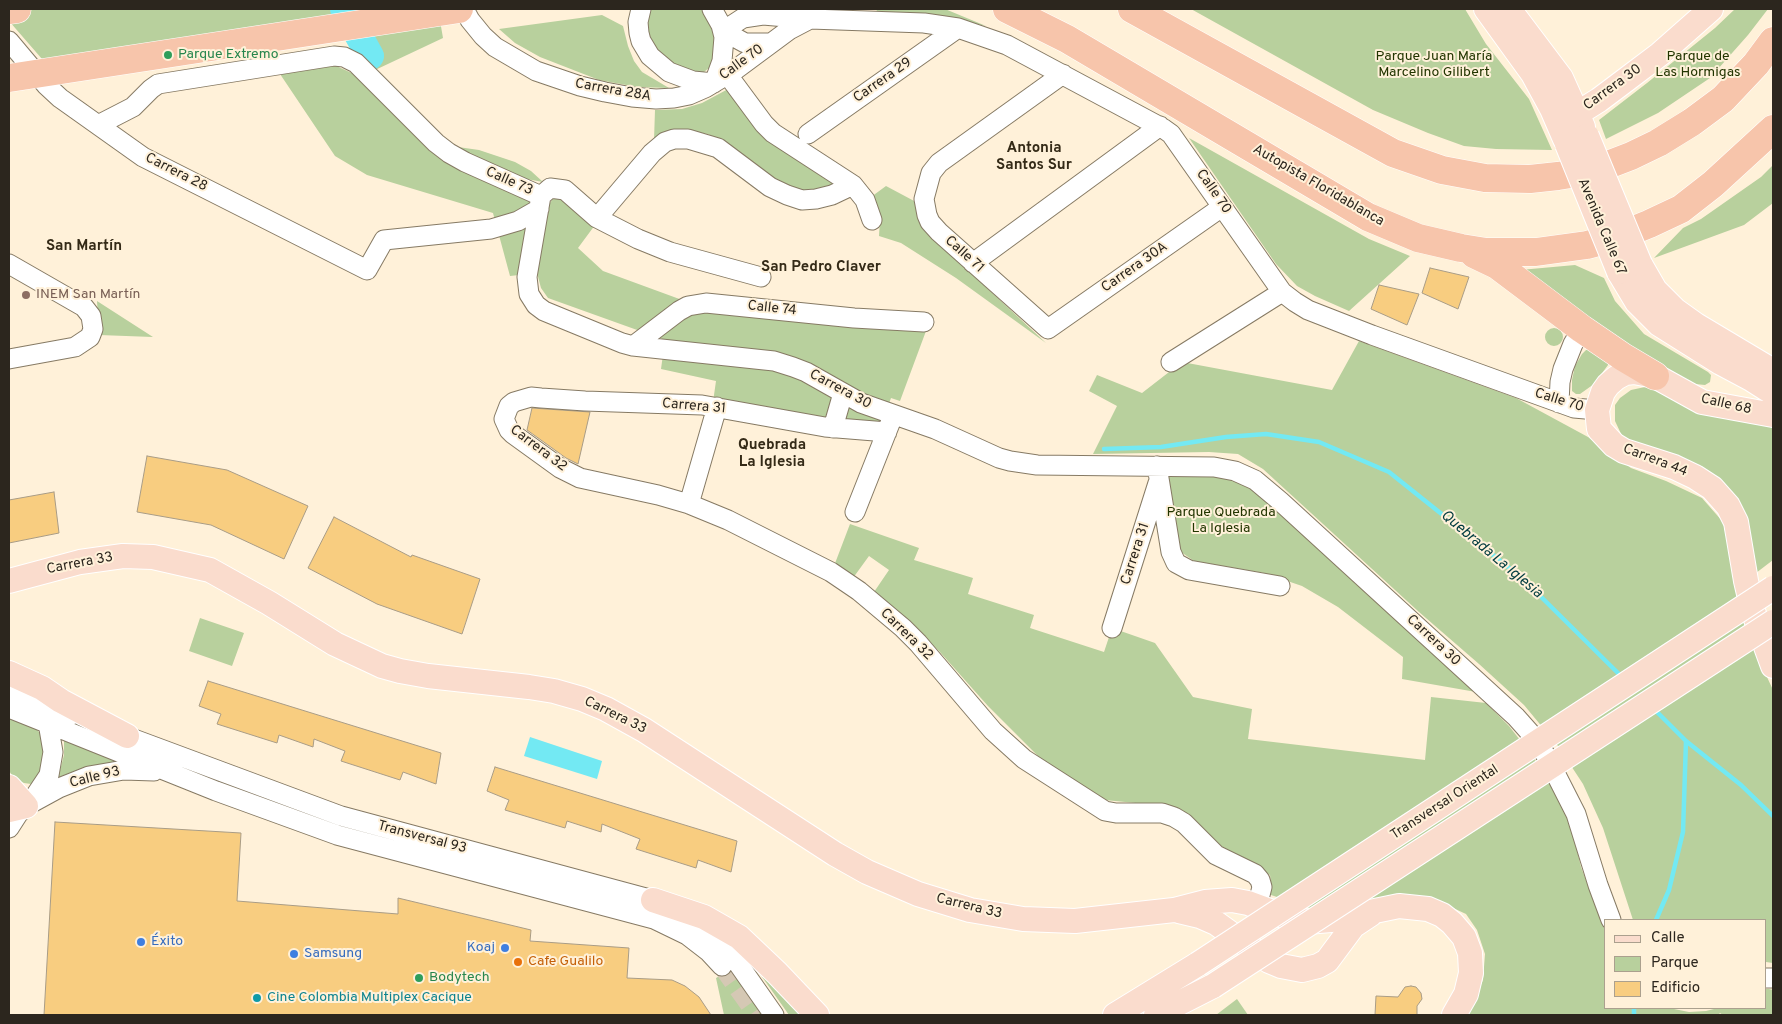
<!DOCTYPE html>
<meta charset="utf-8">
<style>
body{margin:0}
#map{position:relative;width:1782px;height:1024px;overflow:hidden;background:#fff1d9;font-family:Overpass,sans-serif}
canvas{display:block}
.frame{position:absolute;inset:0;border:10px solid #2c261e;pointer-events:none}
.legend{position:absolute;left:1604px;top:919px;width:162px;height:90px;box-sizing:border-box;background:#fff1d9;border:1px solid #aba08e;margin:0;padding:6px 9px;list-style:none;font-size:15px;color:#2c261e}
.legend li{display:flex;align-items:center;gap:10px;height:25px}
.legend b{width:25px;border:1px solid #aba08e}
</style>
<div id="map">
<canvas width="1782" height="1024"></canvas>
<div class="frame"></div>
<ul class="legend">
<li><b style="height:6px;background:#fadccd"></b>Calle</li>
<li><b style="height:14px;background:#b8d09d"></b>Parque</li>
<li><b style="height:14px;background:#f8cd80"></b>Edificio</li>
</ul>
</div>
<script>
const ctx = document.querySelector('canvas').getContext('2d');
ctx.lineJoin = 'round';
function fillPath(path, color) {
  ctx.fillStyle = color;
  ctx.fill(path, 'evenodd');
}
function poly(rows) {
  const path = new Path2D();
  for (const r of rows) {
    if (r.length === 3) {
      path.moveTo(r[0] + r[2], r[1]);
      path.arc(r[0], r[1], r[2], 0, 2 * Math.PI);
      continue;
    }
    path.moveTo(r[0], r[1]);
    for (let i = 2; i < r.length; i += 2) path.lineTo(r[i], r[i + 1]);
  }
  return path;
}
function strokePath(path, color, width, dash) {
  ctx.strokeStyle = color;
  ctx.lineWidth = width;
  ctx.lineCap = dash ? 'butt' : 'round';
  ctx.setLineDash(dash || []);
  ctx.stroke(path);
}
function label(font, color, halo, rows, align = 'center') {
  ctx.font = font + ' Overpass,sans-serif';
  ctx.lineWidth = 4;
  ctx.setLineDash([]);
  ctx.textBaseline = 'middle';
  ctx.strokeStyle = halo;
  ctx.fillStyle = color;
  for (const [text, x, y, turn = 0] of rows) {
    ctx.save();
    ctx.translate(x, y);
    ctx.rotate((+turn || 0) * Math.PI / 180);
    ctx.textAlign = isNaN(turn) ? turn : align;
    if (halo) ctx.strokeText(text, 0, 0);
    ctx.fillText(text, 0, 0);
    ctx.restore();
  }
}
const green = poly([
 [9,9,438,9,443,38,373,71,344,37,62,82,9,21],
 [649,9,703,9,712,21,717,52,710,67,704,72,695,74,673,69,644,35],
 [877,9,945,9,986,26,952,19,876,14],
 [1191,9,1465,9,1486,44,1529,99,1552,150,1496,149,1464,146,1428,133,1373,110],
 [1735,9,1768,9,1748,35,1710,78,1658,113,1606,139,1599,120,1647,83,1715,28],
 [602,15,623,26,628,46,634,61,642,72,669,88,637,87,599,80,540,57,515,43,499,29],
 [332,64,356,75,399,120,428,146,548,206,554,197,568,200,595,225,578,248,603,271,704,308,926,331,900,401,891,398,881,426,713,402,716,381,661,369,665,340,548,298,541,288,537,273,510,276,493,213,367,175,335,156,280,74],
 [730,88,837,179,830,187,810,192,782,184,757,167,733,147,708,134,681,130,654,140,655,110,682,109,702,103],
 [1189,138,1369,239,1410,256,1349,311,1315,296,1297,286,1276,264],
 [451,146,479,150,515,162,531,171,543,182,521,178],
 [1773,165,1773,203,1744,225,1654,258,1683,228,1701,219,1761,177],
 [886,186,916,202,945,249,1046,343,956,278,901,243,879,236,880,219,871,197],
 [1575,265,1604,278,1615,301,1644,334,1708,372,1711,375,1710,382,1705,385,1695,384,1677,377,1642,358,1520,270],
 [97,301,153,337,99,335],
 [1554,337,9],
 [1359,341,1516,398,1588,437,1631,468,1666,481,1702,498,1723,522,1733,570,1761,664,1773,690,1773,963,1766,962,1766,920,1633,920,1603,828,1583,784,1558,746,1524,705,1479,664,1419,612,1263,469,1238,454,1209,452,1093,454,1117,406,1089,391,1097,375,1142,393,1182,362,1332,390],
 [1589,347,1607,355,1608,365,1594,384,1580,394,1576,394,1572,391,1572,380,1575,366,1582,354],
 [1645,387,1656,387,1773,425,1773,560,1756,573,1746,525,1623,438,1615,421,1615,405,1620,398,1631,390],
 [1209,474,1232,477,1259,492,1476,692,1402,679,1403,657,1338,607,1302,586,1264,573,1194,561,1181,552,1177,543,1166,477],
 [850,524,919,548,914,560,973,578,968,594,1034,615,1030,628,1104,652,1112,628,1155,643,1193,697,1252,709,1248,739,1425,760,1431,697,1486,703,1509,726,1534,758,1555,793,1572,829,1581,867,1606,933,1606,1008,1669,1008,1689,1012,1706,1011,1718,1008,1766,1008,1766,989,1769,989,1773,990,1773,1015,1723,1015,1720,1013,1718,1015,1468,1015,1483,980,1485,954,1477,930,1466,914,1438,901,1398,894,1357,904,1319,911,1268,894,1271,883,1270,875,1256,865,1221,846,1189,814,1166,806,1105,800,1039,757,988,706,939,651,874,592,889,570,869,556,853,578,834,566],
 [200,618,244,633,232,666,189,651],
 [9,717,32,725,40,733,44,740,45,765,37,782,31,784,24,783,15,779,9,771],
 [64,740,122,762,58,778,64,755],
 [753,964,797,1010,801,1015,789,1015],
 [735,967,766,1015,724,1015,716,978],
 [1237,999,1248,1015,1216,1015]
]);
const water = poly([
 [530,737,602,761,597,779,524,756]
]);
const stream = poly([
 [1104,449,1161,447,1226,437,1266,434,1319,442,1389,472,1523,579,1623,678],
 [1653,708,1686,741,1741,785,1773,816],
 [1656,920,1669,890,1683,832,1686,741],
 [1634,1015,1634,1008]
]);
const river = poly([
 [344,9,370,56]
]);
const building = poly([
 [1430,268,1469,277,1458,309,1422,293,1430,268],
 [1379,285,1419,294,1407,325,1371,309,1379,285],
 [532,408,590,412,578,464,566,458,527,430,532,408],
 [147,456,227,470,308,506,284,559,211,525,137,512,147,456],
 [54,492,59,533,9,543,9,500,54,492],
 [334,517,411,557,412,555,480,579,462,634,377,604,308,568,334,517],
 [208,681,441,753,436,784,403,772,400,780,341,761,345,751,314,739,313,747,279,735,277,743,217,724,221,714,199,706,208,681],
 [495,767,737,841,731,872,698,860,696,868,636,849,640,839,602,824,601,832,567,821,565,828,505,810,509,800,487,791,495,767],
 [55,822,241,833,237,901,398,914,398,898,531,930,530,941,629,948,627,978,672,980,685,986,699,997,711,1015,44,1015,55,822],
 [1411,986,1416,987,1421,993,1422,999,1417,1006,1417,1015,1375,1015,1376,996,1398,997,1405,987,1411,986]
]);
const minorTunnel = poly([
 [722,966,757,1015]
]);
const minor = poly([
 [464,9,470,20,483,36,495,47,536,71,580,86,605,92,632,97,656,99,674,98,689,95,705,88,735,70,789,30,810,19],
 [641,9,638,22,639,33,641,41,650,56,669,72,693,81,714,83],
 [712,9,721,25,724,37,722,61,714,83],
 [9,41,46,85,60,98,143,157,367,270,384,240,491,229,518,221,539,209],
 [771,43,745,43,723,31,743,18,763,15,810,19,924,23,958,28,1007,45,1164,129,1171,134,1282,292,1295,302,1308,310,1372,335,1574,408,1597,410],
 [727,74,764,124,773,133,853,185,865,200,872,220],
 [1063,74,939,163,931,173,924,199,927,215,930,222,939,232,1048,329,1222,207],
 [98,125,133,107,151,89,158,84,334,56,344,57,356,63,436,143,449,153,465,162,541,196],
 [808,134,958,28],
 [541,196,527,277,529,294,536,305,544,311,622,343,633,346,774,361,793,367,806,372,861,403,935,429,999,458,1010,461,1037,465,1214,467,1235,471,1255,480,1280,501,1516,717,1532,735,1547,757,1576,814,1598,885,1611,920],
 [541,196,550,188,565,190,597,218,638,239,670,252,761,277],
 [597,218,652,153,665,142,674,139,688,139,718,148,770,187,787,195,802,200,816,199,832,195,853,185],
 [973,263,1160,126],
 [9,264,84,307,91,316,93,329,90,337,75,347,9,359],
 [633,346,679,311,688,306,706,303,854,318,924,322],
 [1171,362,1282,292],
 [1559,403,1560,382,1563,369,1573,344,1582,329],
 [833,428,843,393],
 [887,432,825,427,702,405,585,401,541,398,531,397,514,402,509,406,504,419,509,430,513,434,560,468,580,478,658,495,689,504,728,520,831,572,859,591,903,628,918,643,993,731,1024,759,1105,811,1116,813,1162,813,1174,817,1184,823,1216,855,1255,874,1260,880,1262,887,1260,895,1255,905],
 [1157,466,1171,552,1176,563,1189,570,1280,586],
 [689,504,717,407],
 [855,512,891,421],
 [1112,628,1158,483],
 [9,691,71,715],
 [9,708,216,791,337,835,654,919,687,935,709,952,722,966],
 [115,732,341,816,653,900,688,919,718,941,739,965,774,1015],
 [26,806,59,788,89,776,124,770,154,771],
 [9,828,18,814,35,796,49,775,53,752,48,723],
 [1766,978,1773,978]
]);
const major = poly([
 [1486,9,1533,74,1552,109,1565,139],
 [1509,9,1561,78,1583,127],
 [1559,125,1599,100,1619,85,1660,54,1711,9],
 [1640,264,1655,290,1675,310,1696,325,1773,371],
 [1619,272,1637,302,1659,324,1721,363,1751,379,1773,393],
 [1773,415,1702,402,1655,376,1634,372,1625,373,1616,378,1608,385,1603,392,1597,410,1599,429,1614,445,1624,451,1674,467,1695,477,1712,488,1728,506,1736,522,1746,581,1753,611,1773,666],
 [9,581,80,562,123,556,153,557,210,570,269,603,335,644,382,666,400,671,428,676,529,687,554,691,582,699,606,709,644,730,835,854,867,872,918,894,970,910,1023,919,1075,921,1174,910,1205,902,1232,900,1248,903,1286,917,1307,922,1331,920,1399,906,1428,909,1442,915,1452,923,1464,937,1470,953,1471,973,1466,994,1454,1015],
 [9,673,42,688,61,701,127,736],
 [9,787,26,806,9,810],
 [653,900,704,917,739,937,777,973,817,1015],
 [1179,911,1200,916,1216,923,1269,961,1281,966,1302,970,1318,966,1327,961,1353,926,1371,914],
 [1115,1015,1198,964],
 [1156,1015,1213,986]
]);
const highway = poly([
 [1007,9,1067,39,1368,217,1418,238,1461,248,1486,252,1536,252,1587,245,1617,237,1649,224,1681,209,1713,184,1773,129],
 [1132,9,1393,153,1442,170,1485,178,1530,179,1558,176,1583,172,1605,166,1631,156,1658,143,1692,122,1723,99,1756,64,1773,41],
 [9,10,17,9],
 [1474,254,1497,265,1582,329,1623,357,1655,376]
]);
const majorBridge = poly([
 [1587,136,1640,264],
 [1567,144,1619,272],
 [1198,964,1773,588],
 [1213,986,1773,622]
]);
const highwayBridge = poly([
 [9,78,459,9]
]);
const markers = [
 [168,55,5,"#2e9e5b"],
 [26,295,5,"#8d6e63"],
 [141,942,5,"#3f7fe0"],
 [505,948,5,"#3f7fe0"],
 [294,954,5,"#3f7fe0"],
 [518,962,5,"#e8710a"],
 [419,978,5,"#2e9e5b"],
 [257,998,5,"#0f9aa8"]
];
const leisureNames = [
 ["Parque Extremo",178,55],
 ["Bodytech",429,978]
];
const parkNames = [
 ["Parque Juan María",1434,57],
 ["Marcelino Gilibert",1434,73],
 ["Parque de",1698,57],
 ["Las Hormigas",1698,73],
 ["Parque Quebrada",1221,513],
 ["La Iglesia",1221,529]
];
const streetNames = [
 ["Calle 70",742,63,-36],
 ["Carrera 29",883,81,-35],
 ["Carrera 30",1613,88,-36],
 ["Carrera 28A",613,91,10],
 ["Carrera 28",176,173,27],
 ["Calle 73",509,182,24],
 ["Autopista Floridablanca",1318,186,30],
 ["Calle 70",1213,192,55],
 ["Avenida Calle 67",1601,227,67],
 ["Calle 71",964,255,42],
 ["Carrera 30A",1135,268,-35],
 ["Calle 74",772,309,6],
 ["Carrera 30",840,390,28],
 ["Calle 70",1559,401,17],
 ["Calle 68",1726,405,13],
 ["Carrera 31",694,407,5],
 ["Carrera 32",538,449,37],
 ["Carrera 44",1655,461,21],
 ["Carrera 31",1136,554,-72],
 ["Carrera 33",80,564,-11],
 ["Carrera 32",906,635,44],
 ["Carrera 30",1433,641,43],
 ["Carrera 33",615,716,26],
 ["Calle 93",95,778,-14],
 ["Transversal Oriental",1445,803,-33],
 ["Transversal 93",422,838,15],
 ["Carrera 33",969,907,14]
];
const educationNames = [
 ["INEM San Martín",36,295]
];
const shopNames = [
 ["Éxito",151,942],
 ["Koaj",495,948,"right"],
 ["Samsung",304,954]
];
const foodNames = [
 ["Cafe Gualilo",528,962]
];
const cultureNames = [
 ["Cine Colombia Multiplex Cacique",267,998]
];
const neighbourhoodNames = [
 ["Antonia",1034,149],
 ["Santos Sur",1034,166],
 ["San Martín",84,247],
 ["San Pedro Claver",821,268],
 ["Quebrada",772,446],
 ["La Iglesia",772,463]
];
const waterNames = [
 ["Quebrada La Iglesia",1491,555,40]
];
fillPath(green, '#b8d09d');
fillPath(water, '#73e9f3');
strokePath(stream, '#73e9f3', 4.5);
strokePath(river, '#73e9f3', 28);
fillPath(building, '#f8cd80');
strokePath(building, '#a99c86', 1);
strokePath(minorTunnel, '#d5c8b4', 19, [19, 9]);
strokePath(minor, '#867a64', 21);
strokePath(major, '#fff', 26);
strokePath(highway, '#fff', 29);
strokePath(minor, '#fff', 19);
strokePath(major, '#fadccd', 24);
strokePath(highway, '#f7c5ab', 28);
strokePath(majorBridge, '#fff', 26, []);
strokePath(highwayBridge, '#fff', 29, []);
strokePath(majorBridge, '#fadccd', 24);
strokePath(highwayBridge, '#f7c5ab', 28);
for (const [x, y, r, color] of markers) {
  const dot = new Path2D();
  dot.arc(x, y, r, 0, 2 * Math.PI);
  ctx.fillStyle = color;
  ctx.fill(dot);
  strokePath(dot, '#fff1d9', 2);
}
label('14px', '#27864d', '#fff1d9', leisureNames, 'left');
label('14px', '#223500', '#fff1d9', parkNames);
label('14px', '#2c261e', '#fff1d9', streetNames);
label('14px', '#785e54', '#fff1d9', educationNames, 'left');
label('14px', '#366cbe', '#fff1d9', shopNames, 'left');
label('14px', '#c56008', '#fff1d9', foodNames, 'left');
label('14px', '#0d838f', '#fff1d9', cultureNames, 'left');
label('bold 15px', '#342a17', '#fff1d9', neighbourhoodNames);
label('italic 15px', '#003b3f', '#fff1d9', waterNames);
</script>
